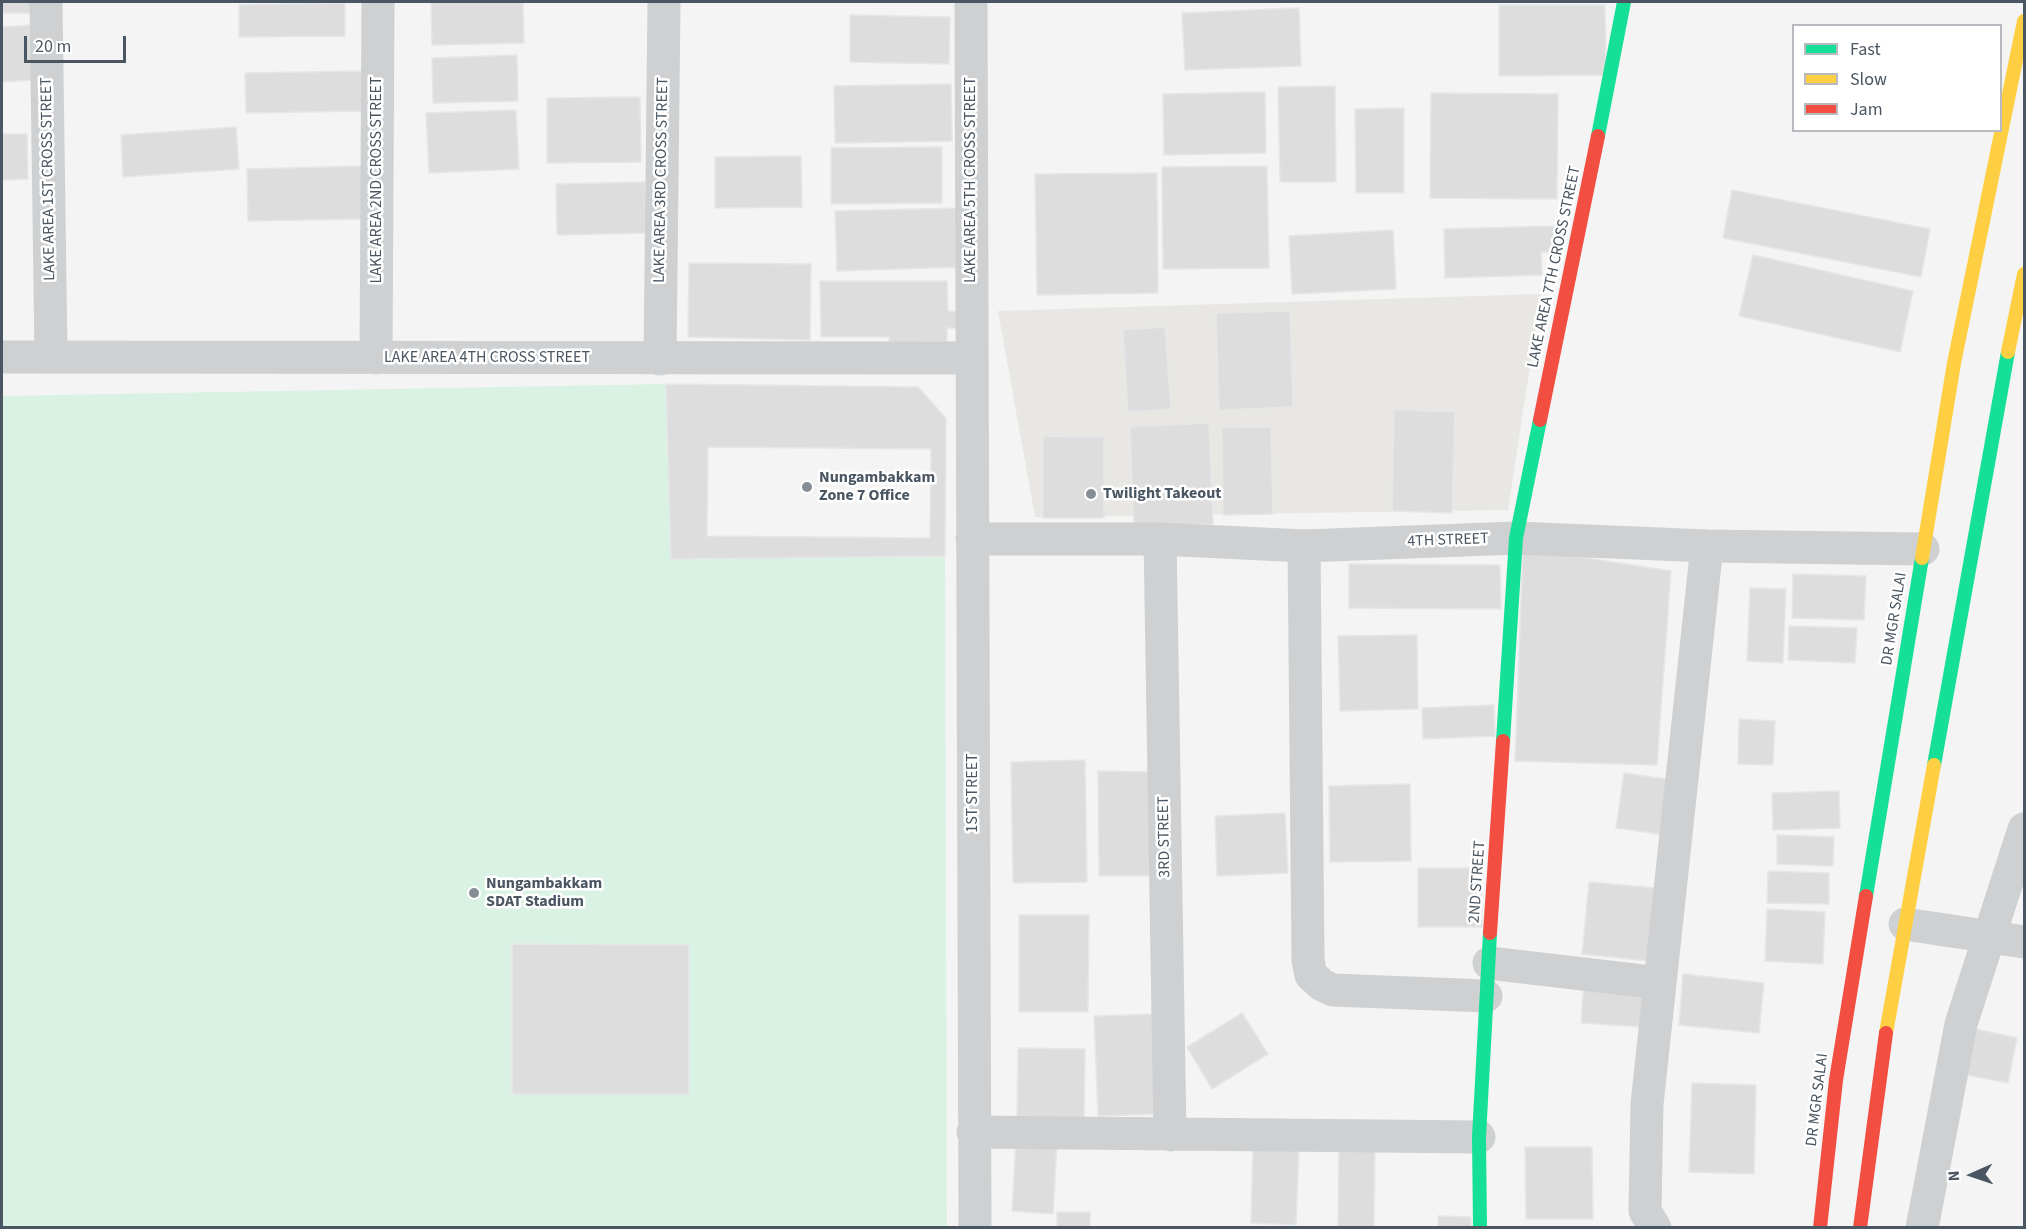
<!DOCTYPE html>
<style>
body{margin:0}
#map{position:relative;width:2026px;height:1229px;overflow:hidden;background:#f4f4f4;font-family:"Source Sans 3",sans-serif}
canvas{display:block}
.frame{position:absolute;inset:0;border:3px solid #4a5661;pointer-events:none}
.legend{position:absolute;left:1792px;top:24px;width:210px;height:108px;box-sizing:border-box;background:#fff;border:2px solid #b7bbc0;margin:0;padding:8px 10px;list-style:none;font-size:18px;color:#4a5661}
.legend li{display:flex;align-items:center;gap:12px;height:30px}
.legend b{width:30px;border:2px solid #b7bbc0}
.north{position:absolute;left:1942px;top:1145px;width:60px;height:60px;-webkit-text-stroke:4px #fff;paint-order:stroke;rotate:267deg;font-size:16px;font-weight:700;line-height:24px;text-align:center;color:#4a5661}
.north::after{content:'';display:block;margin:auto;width:21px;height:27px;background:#4a5661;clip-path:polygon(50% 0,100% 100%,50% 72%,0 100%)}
.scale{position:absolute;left:24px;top:36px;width:102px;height:27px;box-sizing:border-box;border:3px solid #4a5661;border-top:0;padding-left:8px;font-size:18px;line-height:21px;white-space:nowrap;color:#4a5661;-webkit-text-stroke:4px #fff;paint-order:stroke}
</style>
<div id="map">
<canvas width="2026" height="1229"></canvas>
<div class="frame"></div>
<ul class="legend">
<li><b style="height:8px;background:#16e098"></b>Fast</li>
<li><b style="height:8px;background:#ffcf43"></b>Slow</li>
<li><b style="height:8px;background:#f24e42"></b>Jam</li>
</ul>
<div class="north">N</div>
<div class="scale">20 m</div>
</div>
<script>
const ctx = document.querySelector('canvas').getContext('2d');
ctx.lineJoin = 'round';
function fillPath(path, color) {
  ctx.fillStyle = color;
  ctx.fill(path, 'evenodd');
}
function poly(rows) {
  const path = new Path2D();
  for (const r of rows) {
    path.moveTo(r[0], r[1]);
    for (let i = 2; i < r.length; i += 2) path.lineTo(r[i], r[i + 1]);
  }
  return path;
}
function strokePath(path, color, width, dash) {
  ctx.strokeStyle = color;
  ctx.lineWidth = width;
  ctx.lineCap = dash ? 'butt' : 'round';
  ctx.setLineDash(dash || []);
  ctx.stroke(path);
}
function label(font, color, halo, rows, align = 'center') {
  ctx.font = font + ' "Source Sans 3",sans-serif';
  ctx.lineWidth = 5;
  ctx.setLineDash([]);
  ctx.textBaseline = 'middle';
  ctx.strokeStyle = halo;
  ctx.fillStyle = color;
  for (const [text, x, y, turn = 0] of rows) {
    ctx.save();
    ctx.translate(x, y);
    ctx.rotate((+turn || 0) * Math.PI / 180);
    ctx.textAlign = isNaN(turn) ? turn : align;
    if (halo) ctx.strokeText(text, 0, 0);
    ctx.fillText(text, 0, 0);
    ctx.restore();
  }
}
const commercial = poly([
 [1541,294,1508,510,1035,517,998,311]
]);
const green = poly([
 [666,384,671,559,945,556,947,1227,2,1227,2,396]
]);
const building = poly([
 [2,2,34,2,34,13,2,13,2,2],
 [431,2,523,2,524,43,432,45,431,2],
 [345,3,345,36,239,37,239,5,345,3],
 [1499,5,1605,5,1606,75,1499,76,1499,5],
 [1299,8,1301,66,1185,70,1182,13,1299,8],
 [850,15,950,17,949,64,850,62,850,15],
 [31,25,34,80,2,82,2,27,31,25],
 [517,55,518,101,433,103,432,58,517,55],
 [362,71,362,111,246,113,245,73,362,71],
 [951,84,952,141,835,143,834,86,951,84],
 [1335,86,1336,182,1280,182,1278,87,1335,86],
 [1265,92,1266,153,1164,155,1163,94,1265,92],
 [1431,93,1558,94,1557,199,1430,198,1431,93],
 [640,97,641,162,547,163,547,98,640,97],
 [1404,108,1404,193,1356,193,1355,109,1404,108],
 [516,110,519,169,429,173,426,113,516,110],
 [236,127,239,169,123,177,121,135,236,127],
 [2,134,27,134,28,179,2,180,2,134],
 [942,147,942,203,831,204,831,148,942,147],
 [801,156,802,207,715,208,715,157,801,156],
 [364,166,365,219,248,221,247,169,364,166],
 [1267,166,1269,268,1163,269,1162,167,1267,166],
 [1157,173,1158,293,1037,295,1035,174,1157,173],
 [645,182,646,233,557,235,556,184,645,182],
 [1732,190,1930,229,1921,277,1723,238,1732,190],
 [962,208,964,267,837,271,835,211,962,208],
 [1555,226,1556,252,1541,252,1542,275,1445,278,1444,229,1555,226],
 [1393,230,1396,289,1292,294,1289,236,1393,230],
 [1753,255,1913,291,1900,352,1739,316,1753,255],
 [689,263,811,264,810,340,688,337,689,263],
 [820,281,947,281,948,311,962,311,963,328,947,328,947,342,889,342,889,337,821,337,820,281],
 [1290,311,1293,407,1219,410,1216,313,1290,311],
 [1165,327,1171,409,1128,412,1123,330,1165,327],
 [666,384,918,387,946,418,945,556,671,559,666,384],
 [1394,410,1455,412,1452,513,1392,511,1394,410],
 [1209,423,1213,524,1134,527,1130,427,1209,423],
 [1271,427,1273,514,1223,515,1222,428,1271,427],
 [1043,436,1104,437,1104,518,1043,518,1043,436],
 [708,447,931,449,930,538,707,536,708,447],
 [1523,548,1671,571,1657,765,1515,761,1523,548],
 [1349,564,1500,565,1501,609,1349,608,1349,564],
 [1793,574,1866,576,1864,620,1792,618,1793,574],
 [1750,588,1786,589,1783,663,1747,661,1750,588],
 [1789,626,1857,628,1855,663,1788,660,1789,626],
 [1417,635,1418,709,1340,711,1338,636,1417,635],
 [1494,705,1495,736,1423,739,1422,708,1494,705],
 [1739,719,1775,721,1773,765,1738,764,1739,719],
 [1085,760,1087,882,1013,883,1011,762,1085,760],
 [1098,771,1156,772,1157,876,1099,876,1098,771],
 [1624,773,1680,781,1673,836,1616,828,1624,773],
 [1410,784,1411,861,1330,862,1329,786,1410,784],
 [1839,791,1840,828,1773,830,1772,793,1839,791],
 [1285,813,1288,873,1217,876,1215,816,1285,813],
 [1777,835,1834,837,1833,866,1777,864,1777,835],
 [1418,868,1481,868,1482,927,1418,927,1418,868],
 [1768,871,1829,873,1829,904,1767,903,1768,871],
 [1589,882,1656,888,1649,961,1582,954,1589,882],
 [1767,909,1825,912,1823,964,1765,961,1767,909],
 [1019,915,1089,915,1088,1012,1019,1012,1019,915],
 [512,944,689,945,689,1094,512,1094,512,944],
 [1683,974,1764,983,1759,1033,1679,1025,1683,974],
 [1584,982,1645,987,1642,1027,1581,1023,1584,982],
 [1242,1013,1268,1054,1212,1089,1187,1047,1242,1013],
 [1158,1014,1161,1114,1098,1116,1094,1016,1158,1014],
 [1976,1029,2017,1038,2008,1083,1967,1075,1976,1029],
 [1018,1048,1085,1049,1084,1122,1017,1121,1018,1048],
 [1692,1083,1756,1085,1754,1174,1689,1172,1692,1083],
 [1339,1139,1375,1140,1374,1228,1308,1228,1338,1227,1339,1139],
 [1016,1140,1057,1143,1053,1214,1012,1211,1016,1140],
 [1253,1146,1299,1148,1296,1225,1251,1223,1253,1146],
 [1525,1147,1592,1147,1593,1219,1526,1219,1525,1147],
 [1057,1212,1090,1212,1090,1228,1057,1228,1057,1212],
 [1438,1216,1471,1217,1471,1228,1438,1228,1438,1216]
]);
const street = poly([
 [46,2,51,357],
 [971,2,975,1228],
 [2,357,972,358],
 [376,358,378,2],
 [660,359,664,2],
 [972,539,1160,539,1304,546,1516,538,1707,546,1923,549],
 [1160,539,1170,1135],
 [1304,546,1308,960,1311,975,1322,985,1333,990,1486,996],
 [1905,924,2024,942],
 [1489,963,1660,983],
 [973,1132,1479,1137],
 [1655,1228,1645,1211,1647,1104,1707,546],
 [1922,1228,1961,1024,2024,829]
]);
const fast = poly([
 [1598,136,1624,2],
 [1503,741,1516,538,1540,420],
 [1934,765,2008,352],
 [1866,896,1922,558],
 [1480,1228,1479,1137,1490,933]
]);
const slow = poly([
 [2008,352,2024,274],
 [1922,558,1954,363,2024,21],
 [1886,1033,1934,765]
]);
const jam = poly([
 [1540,420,1598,136],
 [1490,933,1503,741],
 [1820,1228,1836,1080,1866,896],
 [1860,1228,1886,1033]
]);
const markers = [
 [807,487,6,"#868d94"],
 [1091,494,6,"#868d94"],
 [474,893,6,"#868d94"]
];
const streetNames = [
 ["LAKE AREA 1ST CROSS STREET",49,179,-91],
 ["LAKE AREA 2ND CROSS STREET",377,180,-90],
 ["LAKE AREA 3RD CROSS STREET",662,180,-89],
 ["LAKE AREA 5TH CROSS STREET",971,180,-90],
 ["LAKE AREA 7TH CROSS STREET",1555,267,-78],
 ["LAKE AREA 4TH CROSS STREET",487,358],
 ["4TH STREET",1448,541,-2],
 ["DR MGR SALAI",1895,619,-81],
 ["1ST STREET",973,793,-90],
 ["3RD STREET",1165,837,-91],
 ["2ND STREET",1478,882,-86],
 ["DR MGR SALAI",1818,1100,-83]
];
const poiNames = [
 ["Nungambakkam",819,478],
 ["Zone 7 Office",819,496],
 ["Twilight Takeout",1103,494],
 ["Nungambakkam",486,884],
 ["SDAT Stadium",486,902]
];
fillPath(commercial, '#e8e7e3');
fillPath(green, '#d9f2e3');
fillPath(building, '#ddddde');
strokePath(building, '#e5e6e7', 1.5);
strokePath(street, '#ced0d2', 33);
strokePath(fast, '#16e098', 14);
strokePath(slow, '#ffcf43', 14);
strokePath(jam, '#f24e42', 14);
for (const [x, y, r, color] of markers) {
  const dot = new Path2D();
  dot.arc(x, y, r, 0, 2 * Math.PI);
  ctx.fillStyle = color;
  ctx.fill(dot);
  strokePath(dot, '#fff', 2);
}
label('16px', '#4a5661', '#fff', streetNames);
label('bold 16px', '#4a5661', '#fff', poiNames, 'left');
</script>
